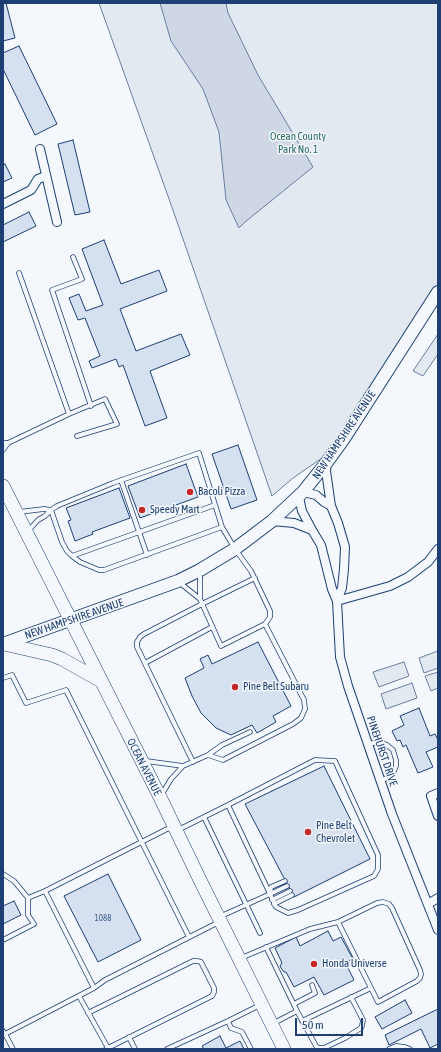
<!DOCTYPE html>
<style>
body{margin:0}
#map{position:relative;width:441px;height:1052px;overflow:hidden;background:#f4f7fb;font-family:"Asap Condensed",sans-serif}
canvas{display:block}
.frame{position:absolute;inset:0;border:4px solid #1d3f73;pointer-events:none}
.scale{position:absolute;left:295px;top:1018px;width:68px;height:18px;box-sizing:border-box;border:2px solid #1d3f73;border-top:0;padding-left:5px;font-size:12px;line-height:14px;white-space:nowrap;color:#1d3f73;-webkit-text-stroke:3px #f4f7fb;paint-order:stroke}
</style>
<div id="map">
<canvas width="441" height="1052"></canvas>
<div class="frame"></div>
<div class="scale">50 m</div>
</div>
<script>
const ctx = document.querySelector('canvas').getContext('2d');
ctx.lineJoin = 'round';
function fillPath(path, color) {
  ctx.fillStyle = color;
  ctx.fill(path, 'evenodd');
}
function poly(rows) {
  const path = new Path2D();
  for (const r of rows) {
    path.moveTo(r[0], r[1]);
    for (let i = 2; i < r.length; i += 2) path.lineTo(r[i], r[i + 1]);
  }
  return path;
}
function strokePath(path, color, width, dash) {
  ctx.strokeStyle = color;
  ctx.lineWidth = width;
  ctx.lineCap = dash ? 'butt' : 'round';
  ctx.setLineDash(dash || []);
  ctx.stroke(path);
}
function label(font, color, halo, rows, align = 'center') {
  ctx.font = font + ' "Asap Condensed",sans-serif';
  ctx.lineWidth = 3;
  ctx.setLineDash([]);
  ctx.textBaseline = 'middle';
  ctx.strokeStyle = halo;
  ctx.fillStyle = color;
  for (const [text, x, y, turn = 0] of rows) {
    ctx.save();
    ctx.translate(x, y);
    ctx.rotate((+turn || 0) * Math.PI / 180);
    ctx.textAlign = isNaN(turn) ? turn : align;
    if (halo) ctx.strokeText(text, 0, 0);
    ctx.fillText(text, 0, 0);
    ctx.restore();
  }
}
const green = poly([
 [99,3,438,3,438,292,400,350,322,458,293,478,272,496,174,213,99,3],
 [438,334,438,354,423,376,413,371,438,334],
 [438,651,438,668,424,673,419,658,438,651],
 [404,662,409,676,379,687,373,672,404,662],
 [438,672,438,688,431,691,425,676,438,672],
 [412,683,417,698,386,709,381,694,412,683]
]);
const water = poly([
 [160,3,226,3,228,13,258,75,313,167,245,222,239,228,226,200,219,132,203,89,171,41,160,3]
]);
const building = poly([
 [3,3,6,3,15,38,3,41,3,3],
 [19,46,57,124,35,135,3,69,3,53,19,46],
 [73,140,90,212,75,215,58,144,73,140],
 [5,164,12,178,3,182,3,165,5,164],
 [29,212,36,226,3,242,3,225,29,212],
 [104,240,121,284,159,270,167,291,120,309,136,351,181,334,190,355,150,371,167,418,145,426,123,365,119,367,116,359,92,368,89,361,100,356,85,318,78,320,69,298,79,294,86,311,103,305,82,249,104,240],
 [238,445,257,500,231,509,212,454,238,445],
 [186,464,198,497,140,518,128,486,186,464],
 [119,488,130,518,92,532,93,534,75,541,68,521,71,520,66,508,119,488],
 [258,642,291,706,273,716,276,722,257,733,252,725,231,735,216,728,201,713,192,696,185,678,204,668,200,659,208,655,212,664,258,642],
 [419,708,430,736,435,734,438,740,438,747,426,752,433,767,418,773,406,745,403,747,400,740,397,741,392,731,404,725,400,716,419,708],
 [324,766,370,859,294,897,245,804,324,766],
 [108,874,141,940,98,962,64,896,108,874],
 [14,901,21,915,3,924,3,906,14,901],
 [328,931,333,941,341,937,353,959,345,962,354,980,324,995,314,977,294,987,286,972,284,972,281,968,280,966,282,963,275,948,296,937,300,946,328,931],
 [405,1000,412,1013,382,1029,375,1017,405,1000],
 [438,1009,438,1044,430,1048,421,1029,389,1045,385,1035,438,1009],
 [220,1036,226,1048,240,1041,244,1049,204,1049,202,1046,220,1036]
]);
const lane = poly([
 [73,257,82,279,52,290,91,406],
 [19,273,69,414],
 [3,443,8,443,69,414,105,399,117,424,77,436],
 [3,450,8,443],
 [121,480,147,555],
 [19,512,44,509,51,510,57,506,113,483,199,453,222,527],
 [28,531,38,520,45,516,51,510,62,542,67,551,72,556,80,562,99,570,104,570,222,527,235,549,251,571,270,611,270,617,265,624],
 [72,556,215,505],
 [180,583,200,599],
 [145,663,212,627],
 [3,678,12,675,26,703,66,690,189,937],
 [368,744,380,742,387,745,393,750,396,760,396,766,394,771,390,776,381,781],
 [208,755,222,745,250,732],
 [146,761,183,766],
 [193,762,137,647,137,642,140,637,144,634,202,604,255,578],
 [162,794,171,779,183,766,208,755,223,760,293,724,301,718,305,709,304,700,265,624,221,646,200,599,200,571],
 [228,805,315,760,335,761,378,855,378,869,374,876,298,910,288,913,276,907,270,894,271,887,285,881],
 [204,817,260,933],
 [178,830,228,805,270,894,219,917],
 [3,874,14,881,28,898],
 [45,891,94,988],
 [270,894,287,886],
 [272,900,290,891],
 [274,904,292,895],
 [3,940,34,924,28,915,28,898,45,891,173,826],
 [266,947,297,1011,316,1046,318,1048,324,1048,345,1038,361,1028,362,1026,363,1020,351,997],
 [241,958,310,929,338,922,377,903,383,902,389,904,392,908,420,970,421,974,420,978,417,981,378,1002,338,922],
 [79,996,108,1048],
 [294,1004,315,993,312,985],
 [88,1013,193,961,197,961,201,962,214,988,214,992,212,996,106,1049],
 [228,1021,231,1028,242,1032,251,1049],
 [302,1021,371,988],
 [274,1023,297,1011],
 [3,1031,5,1034,94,988,105,980,219,922],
 [5,1034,13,1049],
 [129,1037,135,1049],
 [167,1049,228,1021,260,1005],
 [389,1049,396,1046,405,1047,410,1049]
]);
const street = poly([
 [40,149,57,222],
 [3,204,31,190,38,179,46,176],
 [327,462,326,471,331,506],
 [303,492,316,495,324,502,331,506,338,523,345,547,344,569,342,588,337,601],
 [299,497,302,511,312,530],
 [272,521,294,523,312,530,321,545,332,589,337,601,340,657,348,686,392,814,438,930],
 [337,601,390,586,408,577,428,562,438,549],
 [438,793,431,796,438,816],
 [428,904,438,898]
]);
const secondary = poly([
 [3,644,178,581,200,570,235,549,272,521,303,492,327,462,343,440,438,292]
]);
const primary = poly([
 [3,486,160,797,200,880,284,1049],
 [4,644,52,655,62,659,101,681]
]);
const markers = [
 [190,492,4,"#c62828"],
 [142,510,4,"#c62828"],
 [235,687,4,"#c62828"],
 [308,832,4,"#c62828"],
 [314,964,4,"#c62828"]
];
const numberNames = [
 ["1088",103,918]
];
const parkNames = [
 ["Ocean County",298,137],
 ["Park No. 1",298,150]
];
const streetNames = [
 ["NEW HAMPSHIRE AVENUE",344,435,-56],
 ["NEW HAMPSHIRE AVENUE",74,619,-19],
 ["PINEHURST DRIVE",382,751,71],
 ["OCEAN AVENUE",144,767,63]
];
const poiNames = [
 ["Bacoli Pizza",198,492],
 ["Speedy Mart",150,510],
 ["Pine Belt Subaru",243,687],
 ["Pine Belt",316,826],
 ["Chevrolet",316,839],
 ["Honda Universe",322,964]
];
fillPath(green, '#e3e9f0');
strokePath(green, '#687fa3', 1);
fillPath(water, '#cfd7e4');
strokePath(water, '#687fa3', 1);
fillPath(building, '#d5e0f0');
strokePath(building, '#1d3f73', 1);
strokePath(lane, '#1d3f73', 5.5);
strokePath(street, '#1d3f73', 10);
strokePath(secondary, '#1d3f73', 14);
strokePath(primary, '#1d3f73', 14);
strokePath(lane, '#f4f7fb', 4);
strokePath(street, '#f4f7fb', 8);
strokePath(secondary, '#f4f7fb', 12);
strokePath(primary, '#f4f7fb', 13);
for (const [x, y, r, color] of markers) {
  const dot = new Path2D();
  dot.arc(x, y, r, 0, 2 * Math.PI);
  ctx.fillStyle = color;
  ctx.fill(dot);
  strokePath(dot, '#f4f7fb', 1.5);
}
label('9px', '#4b6792', null, numberNames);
label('11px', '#2c6c60', '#f4f7fb', parkNames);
label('11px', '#1d3f73', '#f4f7fb', streetNames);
label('11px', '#1d3f73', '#f4f7fb', poiNames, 'left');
</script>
